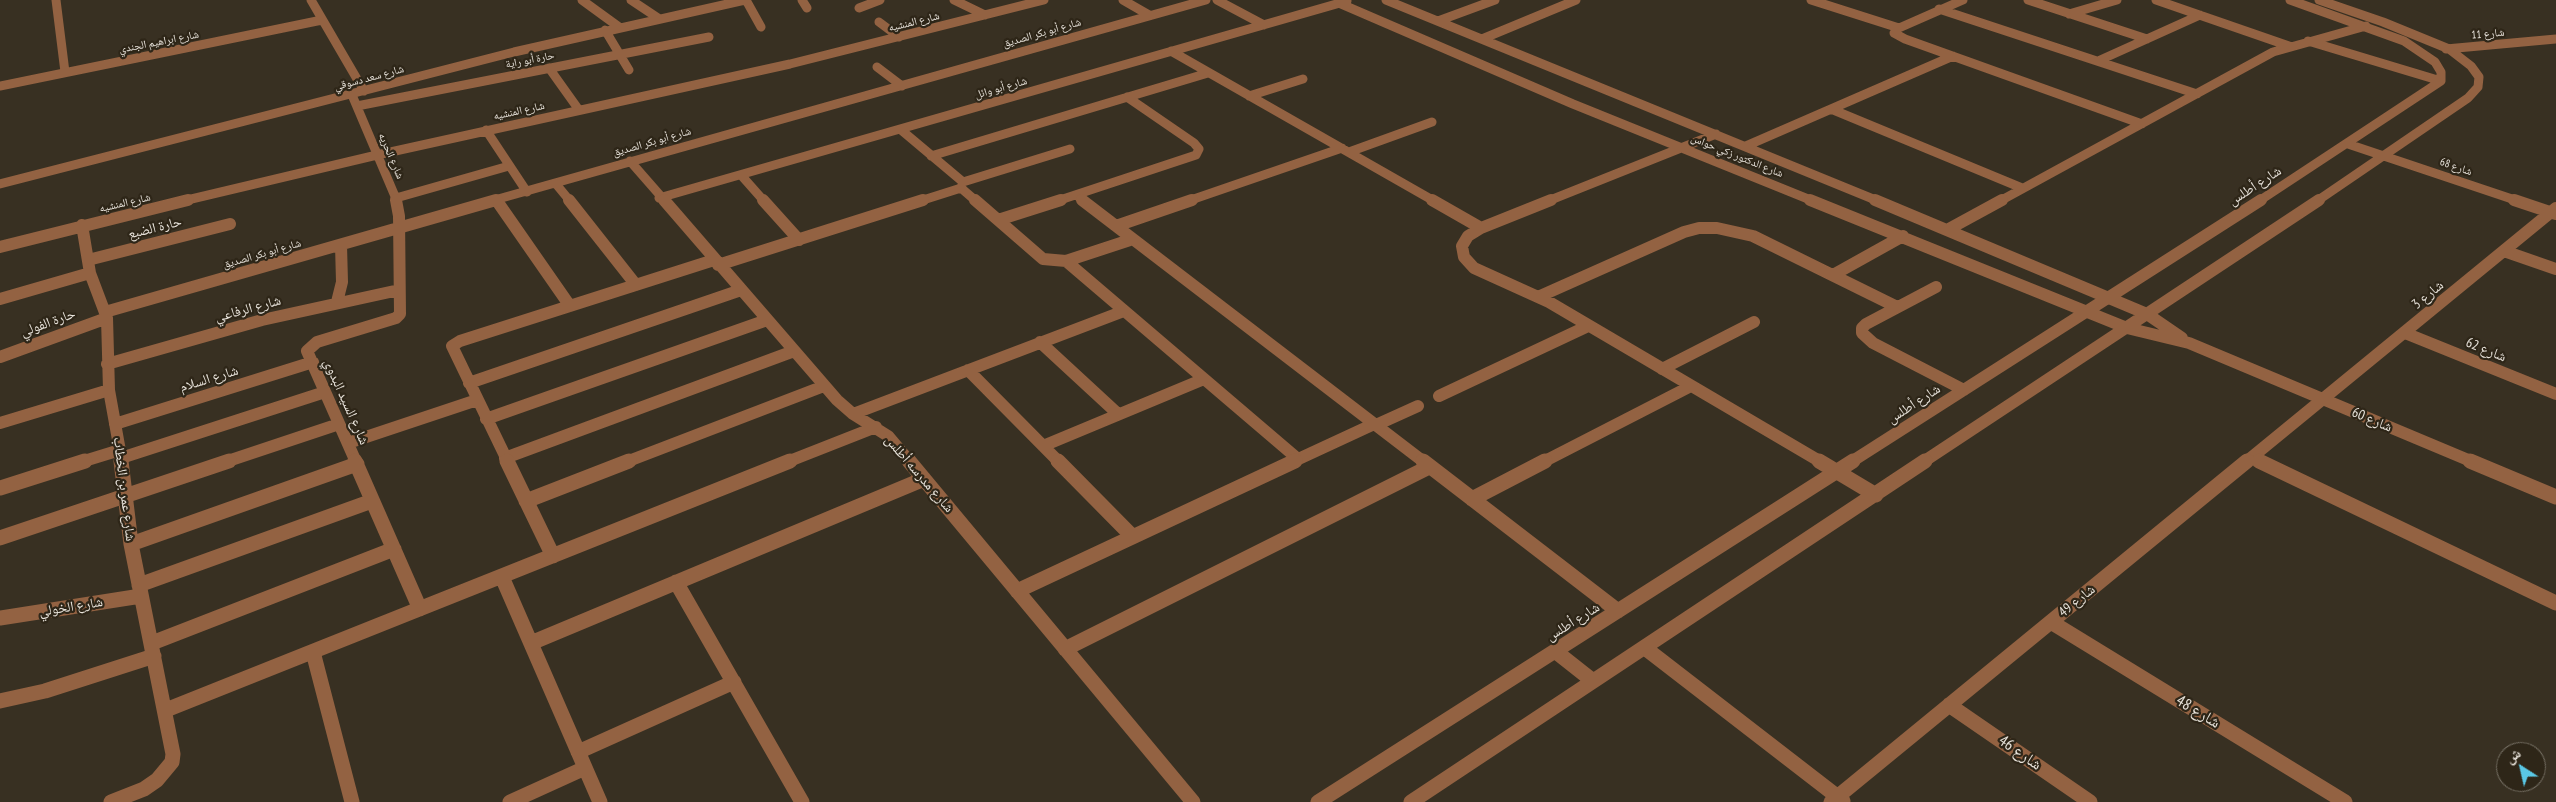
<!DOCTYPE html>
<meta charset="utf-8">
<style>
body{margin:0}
#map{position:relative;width:2556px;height:802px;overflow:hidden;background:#383022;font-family:"PT Sans Narrow","Noto Naskh Arabic",sans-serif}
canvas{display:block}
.north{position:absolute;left:2496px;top:742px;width:50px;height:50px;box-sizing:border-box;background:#2e2618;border:1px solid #787266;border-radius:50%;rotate:325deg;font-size:14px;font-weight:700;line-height:20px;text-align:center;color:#e8e3db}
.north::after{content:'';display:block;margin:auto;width:18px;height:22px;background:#5ac8e6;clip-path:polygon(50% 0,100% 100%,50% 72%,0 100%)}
</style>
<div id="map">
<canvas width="2556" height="802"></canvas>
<div class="north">ش</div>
</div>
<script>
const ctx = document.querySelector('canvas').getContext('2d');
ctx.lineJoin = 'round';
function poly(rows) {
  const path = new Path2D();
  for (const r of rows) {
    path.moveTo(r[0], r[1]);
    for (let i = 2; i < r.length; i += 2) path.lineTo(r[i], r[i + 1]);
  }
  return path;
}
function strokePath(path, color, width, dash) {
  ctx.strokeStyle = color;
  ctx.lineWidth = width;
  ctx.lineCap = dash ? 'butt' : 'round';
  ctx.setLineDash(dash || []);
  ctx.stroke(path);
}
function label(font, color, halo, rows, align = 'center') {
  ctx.font = font + ' "PT Sans Narrow","Noto Naskh Arabic",sans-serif';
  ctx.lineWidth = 4.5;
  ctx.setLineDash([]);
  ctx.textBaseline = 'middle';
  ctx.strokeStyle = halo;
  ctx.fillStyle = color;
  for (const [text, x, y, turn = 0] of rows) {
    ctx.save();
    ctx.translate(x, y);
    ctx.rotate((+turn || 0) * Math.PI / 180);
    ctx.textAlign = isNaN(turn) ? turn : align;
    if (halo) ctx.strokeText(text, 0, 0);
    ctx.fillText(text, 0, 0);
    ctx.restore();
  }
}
const minorFar2 = poly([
 [56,0,65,72],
 [311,0,364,91],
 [582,0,619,27],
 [631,0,658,18],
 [746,0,761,27],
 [802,0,807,8],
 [954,0,985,15],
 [1123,0,1149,15],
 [1217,0,1264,25],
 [1386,0,1878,201],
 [1811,0,1899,28],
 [1963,0,1899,28,1894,33,1905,39,2142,124],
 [2028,0,2147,39],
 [2156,0,2289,46],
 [1339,3,1573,104,1813,201],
 [859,8,880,0],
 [1939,9,2197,94],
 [2069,14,2117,0],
 [1438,21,1495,0],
 [879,22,899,37],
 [605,30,629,70],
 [1482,39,1576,0],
 [2308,41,2441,81],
 [2446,49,2556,39],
 [1171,51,1434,201],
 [2098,61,2200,15],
 [877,67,902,86],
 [549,68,579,110],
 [0,86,322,20],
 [352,95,397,201],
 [1249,96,1303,79],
 [357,106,709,37],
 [1831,109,2022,188],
 [900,129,963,182,961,188,920,201],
 [486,130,527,192],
 [2348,144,2518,201],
 [1746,146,1953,56],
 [1349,152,1432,122],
 [931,156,1208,73],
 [630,161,665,201],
 [741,175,764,201],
 [963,182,1070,149],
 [0,184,514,52,745,0],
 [556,184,570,201],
 [961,188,976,201],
 [1076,195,1084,201],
 [396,198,509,166],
 [659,198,1347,1],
 [183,201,377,155,790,64,1044,0],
 [491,201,1206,0],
 [1057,201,1196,155,1199,149,1194,143,1127,97],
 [1188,201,1342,148],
 [1548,201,1716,134],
 [2000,201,2273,52,2366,26],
 [2259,201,2441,81,2441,72,2435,62,2404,41,2290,0],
 [2317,201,2468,98,2478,87,2479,77,2471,66,2449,49,2383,22,2319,0]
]);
const minorFar1 = poly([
 [569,200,636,285],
 [664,200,837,400,853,414,888,436,910,462],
 [763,200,799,240],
 [975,200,1043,259,1066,261,1133,239],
 [1082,200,1424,462],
 [1432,200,1481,228],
 [1551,200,1481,228,1468,236,1462,246,1464,257,1474,268,1549,302,1821,462],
 [1810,200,2127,328,2189,343,2473,462],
 [1875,200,2147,314,2182,338],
 [2514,200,2556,214],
 [497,201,570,306],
 [998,220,1061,200],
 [82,225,90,273,107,318,109,390,122,462],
 [1116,226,1192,200],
 [1947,230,2002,200],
 [0,247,188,200],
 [2504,251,2556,269],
 [88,260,230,224],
 [1066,261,1298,459],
 [718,265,923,200],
 [1833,275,1903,236],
 [1936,287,1866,324,1862,328,1862,333,1873,343,1964,390],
 [1538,297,1684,232,1699,228,1717,228,1753,236,1897,307],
 [0,299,90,273],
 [337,302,342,282,341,245],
 [105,312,496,200],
 [2405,333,2556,394],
 [1040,342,1118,414],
 [0,357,107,318],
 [107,364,262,320,399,290],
 [1662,369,1754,322],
 [968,370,1059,462],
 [469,383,741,290],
 [1439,396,1588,326],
 [853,414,1124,311],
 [486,419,767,320],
 [0,423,109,390],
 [115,424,313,362],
 [1376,425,1418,406],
 [348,443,477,400],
 [1043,446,1204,379],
 [121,458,325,392],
 [505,458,794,351],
 [2253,458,2262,462],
 [81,462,120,450],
 [225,462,339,424],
 [356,462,307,351,317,342,396,318,400,314,399,216,396,200],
 [508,462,452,346,460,341,714,260],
 [626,462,824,386],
 [787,462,876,427],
 [1292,462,1374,424],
 [1543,462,1691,386],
 [1851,462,2261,200],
 [1923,462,2319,200],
 [2246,462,2556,208]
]);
const minor = poly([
 [355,461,420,609],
 [507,461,553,556],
 [909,461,1193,802],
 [1058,461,1133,537],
 [1423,461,1618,611],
 [1819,461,1876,495],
 [2259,461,2556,603],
 [2470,461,2556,497],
 [0,488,85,461],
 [1472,499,1545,461],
 [526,501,629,461],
 [0,538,229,461],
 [131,544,357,464],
 [502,577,600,802],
 [676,582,802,802],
 [139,585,372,501],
 [1017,591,1295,461],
 [0,618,141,596],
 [2051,622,2345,802],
 [152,643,394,549],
 [531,643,924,479],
 [1645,648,1843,801],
 [1065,649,1429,467],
 [1555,651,1593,681],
 [313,652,352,802],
 [0,701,45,691,154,656],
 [1949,705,2090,802],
 [166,710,790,461],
 [578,752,734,682],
 [111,802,144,789,157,780,172,762,173,754,131,544,121,461],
 [510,802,585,768],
 [1318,802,1853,461],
 [1411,802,1925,461],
 [1831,802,2247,461]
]);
const farStreetnames = [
 ["شارع المنشيه",914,22,-14],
 ["شارع أبو بكر الصديق",1042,33,-16],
 ["شارع 11",2488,34,-5],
 ["شارع ابراهيم الجندي",159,42,-11],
 ["حارة أبو راية",530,60,-11],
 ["شارع سعد دسوقي",369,78,-15],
 ["شارع أبو وائل",1001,88,-16],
 ["شارع المنشيه",519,111,-12],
 ["شارع أبو بكر الصديق",652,142,-16],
 ["شارع الحريه",391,156,67],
 ["شارع الدكتور زكي حواس",1737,156,22],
 ["شارع 68",2456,167,19],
 ["شارع المنشيه",125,203,-13],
 ["شارع أبو بكر الصديق",262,254,-16]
];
const streetNames = [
 ["شارع أطلس",2255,186,-33],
 ["حارة الضبع",155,228,-14],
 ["شارع 3",2428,295,-40],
 ["شارع الرفاعي",248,309,-15],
 ["حارة الفولي",48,323,-20],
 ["شارع 62",2486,350,22],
 ["شارع السلام",209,379,-17],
 ["شارع السيد البدوي",346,402,66],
 ["شارع أطلس",1914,404,-33],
 ["شارع 60",2372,420,23],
 ["شارع مدرسه أطلس",919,474,49],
 ["شارع عمر بن الخطاب",124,489,83],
 ["شارع 49",2077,601,-39],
 ["شارع الخولي",71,607,-9],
 ["شارع أطلس",1573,622,-32]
];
const nearStreetnames = [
 ["شارع 48",2198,712,31],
 ["شارع 46",2020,753,35]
];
strokePath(minorFar2, '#936242', 9);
strokePath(minorFar1, '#936242', 12);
strokePath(minor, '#936242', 15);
label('11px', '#e8e3db', '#2e2618', farStreetnames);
label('14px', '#e8e3db', '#2e2618', streetNames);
label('16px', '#e8e3db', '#2e2618', nearStreetnames);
</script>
